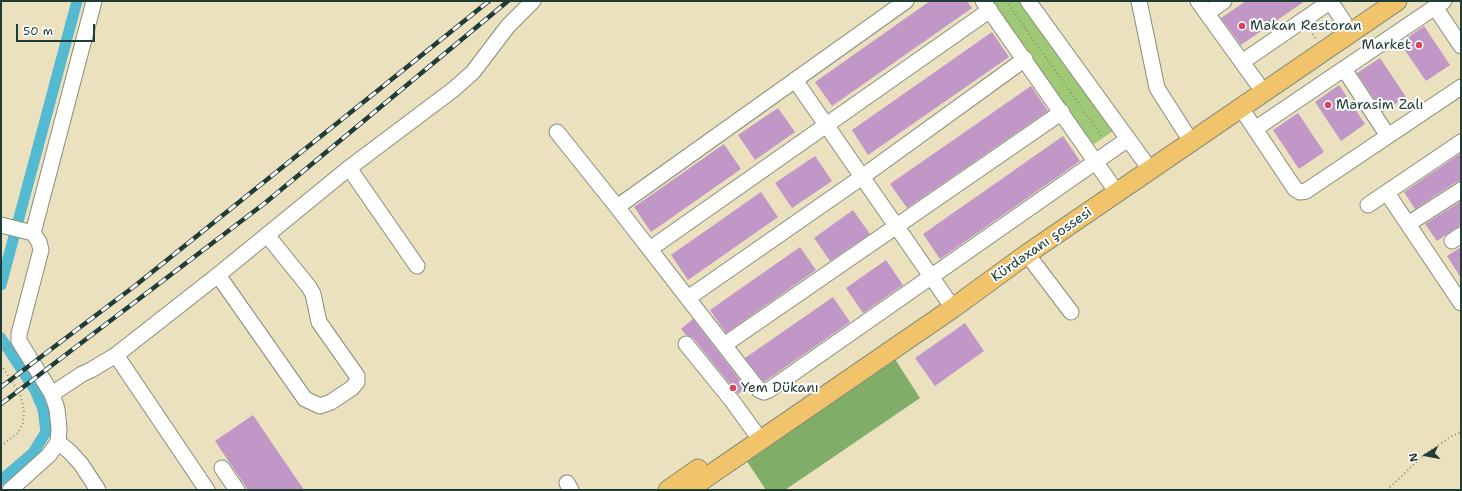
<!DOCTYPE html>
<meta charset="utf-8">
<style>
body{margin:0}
#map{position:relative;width:1462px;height:491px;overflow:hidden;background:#ebe1bf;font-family:"Shantell Sans",sans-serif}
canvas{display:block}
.frame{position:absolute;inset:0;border:2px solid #1f3d34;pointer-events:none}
.north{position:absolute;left:1406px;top:435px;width:40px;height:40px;-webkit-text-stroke:3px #fff;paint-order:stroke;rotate:259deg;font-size:11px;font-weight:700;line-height:16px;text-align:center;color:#1f3d34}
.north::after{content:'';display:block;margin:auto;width:14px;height:18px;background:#1f3d34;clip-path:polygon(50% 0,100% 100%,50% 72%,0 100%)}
.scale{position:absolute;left:16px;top:24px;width:79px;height:18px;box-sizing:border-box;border:2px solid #1f3d34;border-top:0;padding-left:5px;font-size:12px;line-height:14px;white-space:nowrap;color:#1f3d34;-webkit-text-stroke:3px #fff;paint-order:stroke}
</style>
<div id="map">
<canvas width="1462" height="491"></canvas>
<div class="frame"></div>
<div class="north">N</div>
<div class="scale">50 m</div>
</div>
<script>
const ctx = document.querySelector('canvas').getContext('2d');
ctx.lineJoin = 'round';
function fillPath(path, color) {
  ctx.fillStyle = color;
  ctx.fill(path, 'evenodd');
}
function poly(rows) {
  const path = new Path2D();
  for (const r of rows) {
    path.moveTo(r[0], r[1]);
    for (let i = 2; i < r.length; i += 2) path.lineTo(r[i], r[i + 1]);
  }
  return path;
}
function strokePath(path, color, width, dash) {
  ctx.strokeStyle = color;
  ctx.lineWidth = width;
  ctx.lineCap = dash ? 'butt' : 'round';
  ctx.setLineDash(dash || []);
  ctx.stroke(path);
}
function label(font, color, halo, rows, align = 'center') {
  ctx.font = font + ' "Shantell Sans",sans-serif';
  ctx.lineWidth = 4;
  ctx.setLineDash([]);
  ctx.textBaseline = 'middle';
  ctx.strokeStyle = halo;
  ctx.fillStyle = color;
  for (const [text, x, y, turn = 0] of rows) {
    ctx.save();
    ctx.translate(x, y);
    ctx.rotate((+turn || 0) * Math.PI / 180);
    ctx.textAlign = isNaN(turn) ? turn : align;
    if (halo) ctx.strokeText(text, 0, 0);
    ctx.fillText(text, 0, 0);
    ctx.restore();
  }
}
const green = poly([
 [988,1,1022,1,1116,129,1091,146]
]);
const forest = poly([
 [893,356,920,398,785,490,766,490,746,460]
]);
const canal = poly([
 [1,285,77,1],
 [1,338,35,390,43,409,46,432,33,453,1,480]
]);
const building = poly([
 [930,1,967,1,972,8,832,106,815,82],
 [1246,1,1305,1,1241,45,1221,18],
 [1424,26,1450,65,1426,81,1400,43],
 [992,32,1009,57,868,155,852,130],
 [1380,58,1406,97,1383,112,1357,73],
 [1339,85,1365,124,1341,141,1315,102],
 [1031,86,1048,111,907,208,890,184],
 [778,108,795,132,755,160,738,135],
 [1298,113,1324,152,1299,169,1273,130],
 [1063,136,1080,161,940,259,923,234],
 [724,144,741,169,651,232,634,207],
 [1461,153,1461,181,1456,182,1415,209,1404,192],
 [815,156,832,181,792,208,775,183],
 [761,192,778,217,688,280,671,255],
 [1461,201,1461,225,1456,228,1437,241,1425,224],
 [853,210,870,234,830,261,814,238],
 [800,247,816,270,726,333,710,310],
 [1461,247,1461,278,1447,256],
 [886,260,903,285,863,313,846,288],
 [833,297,850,322,764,382,745,358],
 [693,319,746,388,738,394,693,338,686,335,681,329],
 [965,323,984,351,935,386,915,358],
 [253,415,304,490,248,490,215,441]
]);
const path = poly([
 [1006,1,1103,138],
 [1310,31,1316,39],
 [1,351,9,346],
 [1,365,20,394,24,410,23,423,18,433,1,446],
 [1387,490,1425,454,1452,436,1461,432]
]);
const minor = poly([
 [983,1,1111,184],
 [1028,1,1144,161],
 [1139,1,1157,88,1185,132],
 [1198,1,1257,83],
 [1330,1,1344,22],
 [1435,7,1461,46],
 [1207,13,1224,1],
 [1242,62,1331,1],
 [1344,69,1388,136],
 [795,80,953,308],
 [1241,108,1295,189,1300,192,1306,191,1461,87],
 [1255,129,1444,1],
 [557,132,617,207,759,390,764,392,769,390,1128,139],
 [349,168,417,266],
 [1387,193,1461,303],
 [1368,205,1461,142],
 [617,207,906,1],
 [1408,224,1461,190],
 [1,225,33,233],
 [1452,241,1461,235],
 [650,249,990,10],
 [1027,254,1071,312],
 [218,275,305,399,320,406,331,402,352,388,357,382,357,376,319,322,313,294,309,287,267,235],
 [688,298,862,177,1025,59],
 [686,344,733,402,754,431],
 [724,345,1062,112],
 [116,355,207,490],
 [52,394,82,374,91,370,116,355,218,275,349,168,454,89,473,72,508,26,533,1],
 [58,442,70,452,81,464,98,490],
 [222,468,237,490],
 [567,483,571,490],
 [10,490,49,455,58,442,59,429,57,409,52,394,19,341,19,334,41,250,39,242,33,233,94,1]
]);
const major = poly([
 [668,490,698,469],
 [688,490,953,308,1027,254,1397,1]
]);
const rail = poly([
 [1,387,136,285,489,1],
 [1,404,265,203,508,1]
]);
const markers = [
 [1242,26,4,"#d1495b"],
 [1419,45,4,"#d1495b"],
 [1328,105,4,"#d1495b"],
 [733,388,4,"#d1495b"]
];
const poiNames = [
 ["Məkan Restoran",1250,26],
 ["Market",1411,45,"right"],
 ["Mərasim Zalı",1336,105],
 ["Yem Dükanı",741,388]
];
const streetNames = [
 ["Kürdəxanı şossesi",1042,245,-35]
];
fillPath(green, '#a0c976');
fillPath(forest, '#80ad67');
strokePath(canal, '#54bad2', 11);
fillPath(building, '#c197c8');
strokePath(minor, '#858f7a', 17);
strokePath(major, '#858f7a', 21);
strokePath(path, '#858f7a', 2, [1, 3]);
strokePath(minor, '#fff', 15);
strokePath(major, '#f1c36a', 19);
strokePath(rail, '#1f3d34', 4.5);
strokePath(rail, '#fff', 3, [9]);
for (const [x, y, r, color] of markers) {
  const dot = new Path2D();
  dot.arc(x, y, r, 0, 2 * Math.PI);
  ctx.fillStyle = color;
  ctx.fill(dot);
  strokePath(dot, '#fff', 1.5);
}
label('14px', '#1f3d34', '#fff', poiNames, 'left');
label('14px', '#1f3d34', '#fff', streetNames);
</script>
